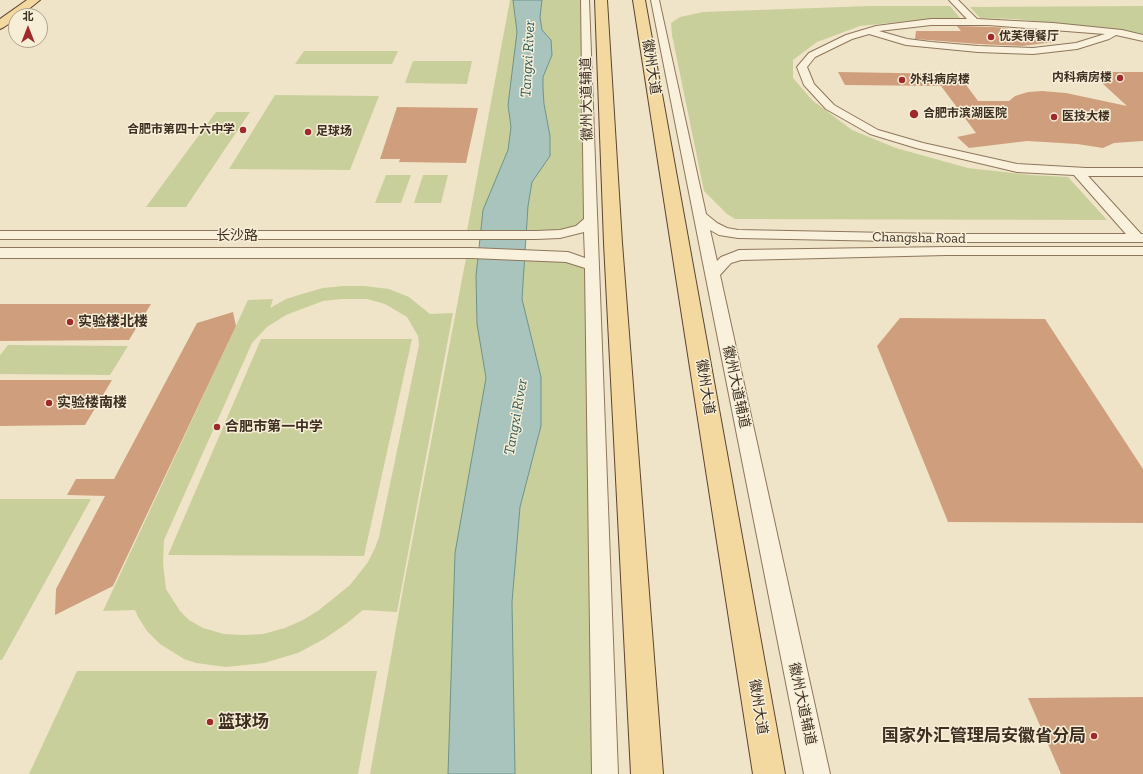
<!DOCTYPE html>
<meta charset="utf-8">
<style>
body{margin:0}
#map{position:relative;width:1143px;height:774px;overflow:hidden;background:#f0e4c8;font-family:"Zilla Slab","Noto Sans SC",serif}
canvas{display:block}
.north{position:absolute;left:8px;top:8px;width:40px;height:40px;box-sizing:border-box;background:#f7eed8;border:1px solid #ada18e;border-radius:50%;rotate:0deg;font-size:11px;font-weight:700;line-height:16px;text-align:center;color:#3d2e20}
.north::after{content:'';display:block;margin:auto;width:14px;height:18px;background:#9e2a2b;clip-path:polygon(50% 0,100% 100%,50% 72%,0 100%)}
</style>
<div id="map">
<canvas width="1143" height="774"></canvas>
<div class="north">北</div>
</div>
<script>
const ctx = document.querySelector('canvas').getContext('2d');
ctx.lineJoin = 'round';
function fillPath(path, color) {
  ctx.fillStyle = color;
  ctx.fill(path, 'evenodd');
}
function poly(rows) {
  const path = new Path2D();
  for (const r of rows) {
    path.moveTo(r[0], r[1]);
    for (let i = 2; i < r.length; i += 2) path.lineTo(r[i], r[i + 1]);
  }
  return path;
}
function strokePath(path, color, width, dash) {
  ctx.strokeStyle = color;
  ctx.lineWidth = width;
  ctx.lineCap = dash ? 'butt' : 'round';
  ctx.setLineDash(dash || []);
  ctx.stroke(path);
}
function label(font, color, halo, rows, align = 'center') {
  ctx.font = font + ' "Zilla Slab","Noto Sans SC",serif';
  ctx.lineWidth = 3;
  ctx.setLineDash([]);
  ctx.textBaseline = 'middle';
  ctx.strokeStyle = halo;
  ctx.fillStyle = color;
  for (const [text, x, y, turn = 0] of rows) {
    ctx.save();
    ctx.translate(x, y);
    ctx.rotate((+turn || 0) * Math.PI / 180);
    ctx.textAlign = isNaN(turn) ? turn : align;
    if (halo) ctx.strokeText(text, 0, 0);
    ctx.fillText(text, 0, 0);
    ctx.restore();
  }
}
const green = poly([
 [510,0,585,0,591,220,581,229,466,236],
 [870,6,950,6,960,18,919,20,860,26,817,42,793,60,793,78,812,100,852,130,896,148,968,168,1031,175,1068,177,1107,220,735,219,727,214,704,191,672,35,671,23,680,17,703,12],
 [1143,6,1143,35,1101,28,1015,19,980,18,970,7],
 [304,51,398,51,392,64,295,64],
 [413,61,472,61,467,84,405,83],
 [275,95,379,96,350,170,229,169],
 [216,112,250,112,186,207,146,207],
 [386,175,411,175,401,203,375,203],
 [423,175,448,175,441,203,414,203],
 [467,253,535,255,592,266,605,774,370,774,403,589],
 [343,286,365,286,389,289,409,297,430,314,453,313,397,612,363,610,346,624,324,639,298,653,264,663,226,667,196,663,184,659,160,644,147,631,138,617,135,610,103,611,248,300,273,299,270,308,286,299,302,294,323,288],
 [342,299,367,299,385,304,407,317,418,336,419,345,379,537,375,548,368,562,350,585,319,610,303,620,285,628,263,634,243,635,224,634,203,628,189,620,180,611,166,589,163,564,164,540,252,343,267,327,286,315,323,301],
 [261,339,412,339,364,556,168,555],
 [8,345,128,346,110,375,0,374,0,355],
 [0,499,91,499,2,660,0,660],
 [77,671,377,671,358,774,29,774]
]);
const water = poly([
 [513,0,542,0,540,17,542,30,551,40,552,55,543,77,543,89,544,104,550,136,550,156,532,182,528,206,522,299,541,377,541,426,520,507,512,602,515,774,448,774,455,553,486,378,477,324,476,276,483,210,508,150,511,127,508,105,517,32,513,0]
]);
const building = poly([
 [957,26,993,27,1007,28,1010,31,1043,31,1054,42,1022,46,978,44,915,39,916,31,961,31],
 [838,72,958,74,978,101,1009,101,1015,96,1028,92,1042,91,1066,93,1127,106,1090,72,1143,72,1143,141,1114,143,1103,148,1077,144,1027,141,969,148,957,137,976,133,941,86,845,85],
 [397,107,478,108,466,163,399,162,400,159,380,159],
 [0,304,151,304,129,340,0,341],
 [233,312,236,326,113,586,55,615,56,589,105,496,67,495,76,479,114,479,197,323],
 [900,318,1045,319,1143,469,1143,523,948,522,877,346],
 [0,380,112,380,85,425,0,426],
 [1143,697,1143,774,1061,774,1028,698]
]);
const minor = poly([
 [581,0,589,0,618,774,592,774,585,268,566,262,472,258,0,258,0,248,472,248,568,252,585,258,584,232,560,238,536,239,0,239,0,231,536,231,560,230,576,226,584,219,581,0],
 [651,0,659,0,706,214,717,223,727,228,738,230,941,234,1126,234,1074,175,1017,172,916,148,870,134,826,109,804,85,797,67,809,53,846,35,876,26,931,19,967,19,949,0,958,0,977,19,1053,23,1122,30,1143,35,1143,41,1116,35,1109,39,1077,49,1033,54,978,52,906,45,869,34,852,39,815,57,807,67,814,84,834,105,878,130,923,143,1017,164,1086,168,1143,168,1143,176,1088,176,1141,234,1143,234,1143,242,941,242,738,238,719,235,710,230,717,261,721,257,739,250,946,247,1143,247,1143,255,946,255,741,260,731,263,720,275,830,774,804,774,651,0],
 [931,25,988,25,1105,34,1076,43,1033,48,978,46,931,42,907,39,879,31,931,25]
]);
const major = poly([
 [27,0,40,0,20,16,16,16,16,19,4,27,0,29,0,19,27,0],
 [595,0,607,0,622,243,663,774,631,774,604,243,595,0],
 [633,0,645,0,785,774,753,774,633,0]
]);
const markers = [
 [991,37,4,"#9e2a2b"],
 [1120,78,4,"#9e2a2b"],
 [902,80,4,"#9e2a2b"],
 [914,114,5,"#9e2a2b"],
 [1054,117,4,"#9e2a2b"],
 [243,130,4,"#9e2a2b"],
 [308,132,4,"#9e2a2b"],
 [70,322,4,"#9e2a2b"],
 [49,403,4,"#9e2a2b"],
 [217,427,4,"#9e2a2b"],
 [210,722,4,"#9e2a2b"],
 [1094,736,4,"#9e2a2b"]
];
const farPoinames = [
 ["优芙得餐厅",999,37],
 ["内科病房楼",1112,78,"right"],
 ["外科病房楼",910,80],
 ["合肥市滨湖医院",923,114],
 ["医技大楼",1062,117],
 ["合肥市第四十六中学",235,130,"right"],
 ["足球场",316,132]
];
const streetNames = [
 ["徽州大道",651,67,81],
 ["徽州大道辅道",587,99,-91],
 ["长沙路",237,236],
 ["Changsha Road",919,238,1],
 ["徽州大道",705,387,81],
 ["徽州大道辅道",736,387,78],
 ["徽州大道辅道",802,704,78],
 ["徽州大道",758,707,81]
];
const poiNames = [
 ["实验楼北楼",78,322],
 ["实验楼南楼",57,403],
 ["合肥市第一中学",225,427]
];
const waterNames = [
 ["Tangxi River",528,59,-87],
 ["Tangxi River",516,417,-80]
];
const nearPoinames = [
 ["篮球场",218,722],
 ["国家外汇管理局安徽省分局",1086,736,"right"]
];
fillPath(green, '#c9cf9b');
fillPath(water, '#a9c4bc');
strokePath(water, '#6f938a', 1);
fillPath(building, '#cf9f7d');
strokePath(minor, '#8d765c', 2);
strokePath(major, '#5b4430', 2);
fillPath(minor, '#faf1dc');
fillPath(major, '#f3d9a0');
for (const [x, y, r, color] of markers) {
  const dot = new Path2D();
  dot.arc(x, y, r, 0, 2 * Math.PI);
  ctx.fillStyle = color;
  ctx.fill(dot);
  strokePath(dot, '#f7eed8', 1.5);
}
label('bold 12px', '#3d2e20', '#f7eed8', farPoinames, 'left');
label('14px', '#3d2e20', '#f7eed8', streetNames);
label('bold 14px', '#3d2e20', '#f7eed8', poiNames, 'left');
label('italic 15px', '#2f5d5a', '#f7eed8', waterNames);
label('bold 17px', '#3d2e20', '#f7eed8', nearPoinames, 'left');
</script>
